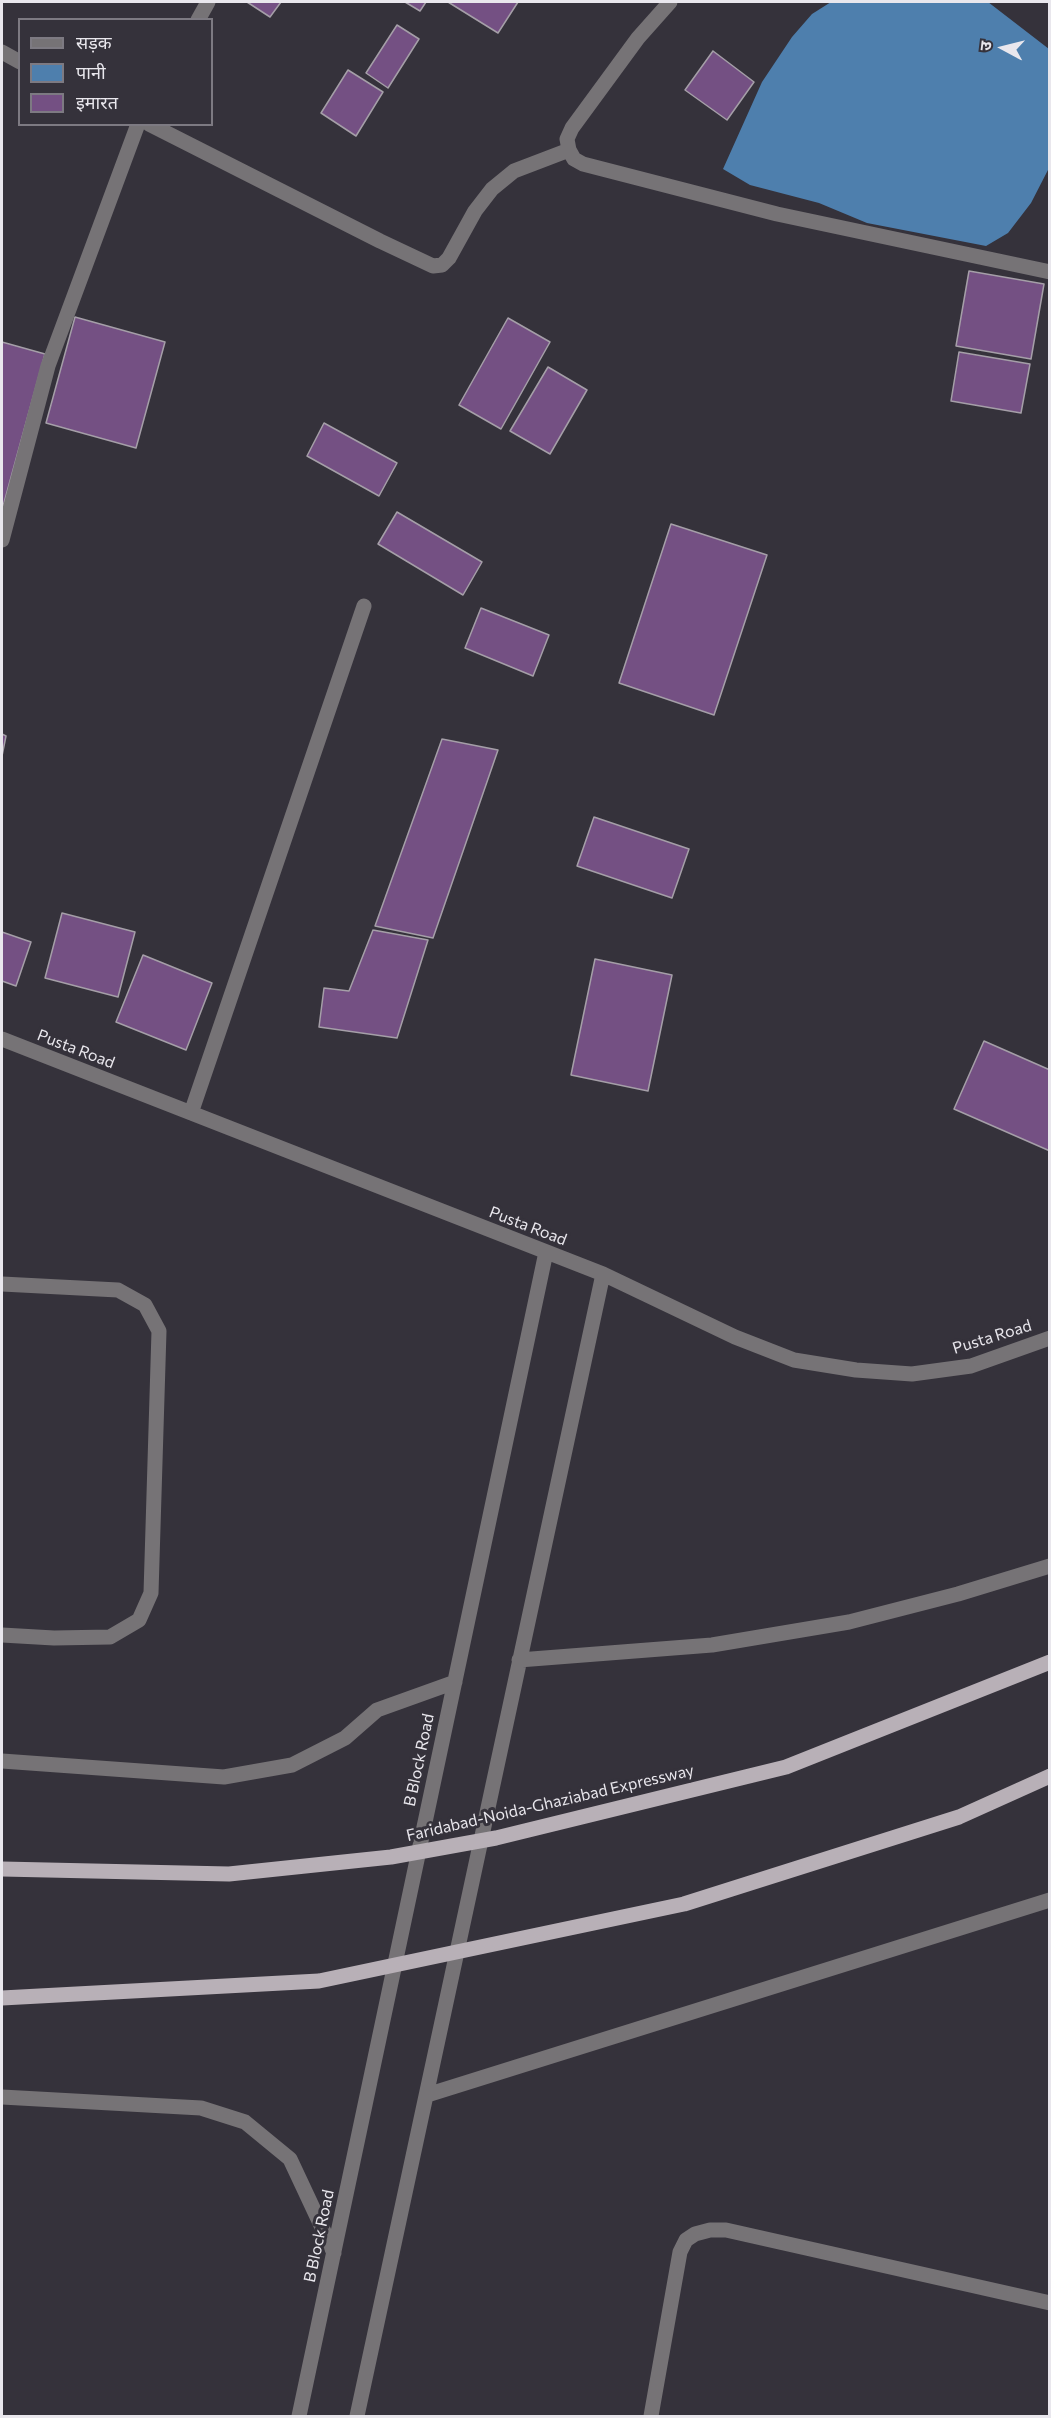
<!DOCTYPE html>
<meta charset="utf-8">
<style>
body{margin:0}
#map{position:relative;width:1051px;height:2418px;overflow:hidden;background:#35323b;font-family:Commissioner,"Noto Sans Devanagari",sans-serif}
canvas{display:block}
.frame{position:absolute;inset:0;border:3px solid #e9e7ed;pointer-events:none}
.legend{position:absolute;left:18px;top:18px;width:195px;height:108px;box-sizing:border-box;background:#35323b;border:2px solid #7d7a82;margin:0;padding:8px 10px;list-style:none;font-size:18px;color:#e9e7ed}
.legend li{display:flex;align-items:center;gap:12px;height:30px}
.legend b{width:30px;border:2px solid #7d7a82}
.north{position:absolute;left:973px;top:18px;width:60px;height:60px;-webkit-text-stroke:4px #35323b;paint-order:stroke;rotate:277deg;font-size:16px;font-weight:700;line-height:24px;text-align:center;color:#e9e7ed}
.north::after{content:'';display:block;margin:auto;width:21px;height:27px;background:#e9e7ed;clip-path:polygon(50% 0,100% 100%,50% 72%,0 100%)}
</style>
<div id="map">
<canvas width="1051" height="2418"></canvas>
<div class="frame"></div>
<ul class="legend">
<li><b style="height:8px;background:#767376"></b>सड़क</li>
<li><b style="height:16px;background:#4e7fad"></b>पानी</li>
<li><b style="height:16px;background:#745083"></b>इमारत</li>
</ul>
<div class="north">उ</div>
</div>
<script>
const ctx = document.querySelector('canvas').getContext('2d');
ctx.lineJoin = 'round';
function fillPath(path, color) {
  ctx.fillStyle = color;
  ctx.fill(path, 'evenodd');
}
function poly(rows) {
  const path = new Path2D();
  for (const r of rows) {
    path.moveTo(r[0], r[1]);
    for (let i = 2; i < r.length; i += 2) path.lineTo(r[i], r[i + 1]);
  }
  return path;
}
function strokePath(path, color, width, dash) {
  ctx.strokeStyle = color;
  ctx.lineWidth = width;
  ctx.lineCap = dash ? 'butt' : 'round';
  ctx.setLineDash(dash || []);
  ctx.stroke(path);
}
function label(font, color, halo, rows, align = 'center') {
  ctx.font = font + ' Commissioner,sans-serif';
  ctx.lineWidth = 6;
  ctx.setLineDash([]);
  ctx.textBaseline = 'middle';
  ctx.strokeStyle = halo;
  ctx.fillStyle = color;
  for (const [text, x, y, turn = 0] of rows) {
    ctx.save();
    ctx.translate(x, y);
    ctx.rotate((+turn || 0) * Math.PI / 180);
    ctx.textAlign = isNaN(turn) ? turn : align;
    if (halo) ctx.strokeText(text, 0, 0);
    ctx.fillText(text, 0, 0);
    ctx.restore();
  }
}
const water = poly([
 [831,2,988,2,1049,49,1049,168,1031,203,1008,233,986,246,867,223,819,203,750,185,723,169,762,82,792,37,812,14]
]);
const building = poly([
 [247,2,281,2,270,17,247,2],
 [405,2,426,2,420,11,405,2],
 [448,2,518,2,498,33,448,2],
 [397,25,419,39,388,88,366,73,397,25],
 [713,51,754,82,727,120,685,90,713,51],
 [348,70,383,92,356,136,321,113,348,70],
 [969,271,1044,284,1031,359,956,346,969,271],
 [75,317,165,342,136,448,46,423,75,317],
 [508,318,550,342,501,429,459,405,508,318],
 [2,342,45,354,2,510,2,342],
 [959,352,1030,364,1021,413,951,401,959,352],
 [548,367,587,390,550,454,510,431,548,367],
 [324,423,397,463,379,496,307,456,324,423],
 [397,512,482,562,463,595,378,544,397,512],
 [671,524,767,555,714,715,619,683,671,524],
 [481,608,549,635,533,676,465,648,481,608],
 [2,734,6,736,2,756,2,734],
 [442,739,498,750,433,938,375,926,442,739],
 [594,817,689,849,672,898,577,866,594,817],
 [62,913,135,932,118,997,45,978,62,913],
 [373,930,428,940,397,1038,319,1027,324,988,349,991,373,930],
 [2,932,31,942,16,986,2,981,2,932],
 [143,955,212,983,186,1050,116,1022,143,955],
 [595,959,672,975,648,1091,571,1075,595,959],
 [984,1041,1050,1070,1050,1151,954,1109,984,1041]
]);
const minor = poly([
 [670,2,638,38,572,128,567,139,569,150,574,159,583,164,777,214,1050,272],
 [198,20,208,2],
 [2,52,20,62],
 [149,124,380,241,433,266,442,265,449,258,475,211,492,189,514,171,569,150],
 [2,540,48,366,138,124],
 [2,1039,603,1274,735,1337,794,1360,856,1370,912,1374,971,1366,1050,1338],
 [191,1113,364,606],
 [2,1284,118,1290,145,1305,159,1331,151,1593,139,1620,110,1637,54,1638,2,1635],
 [519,1660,712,1645,849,1622,958,1594,1050,1566],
 [2,1761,224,1777,292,1765,345,1738,377,1710,455,1682],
 [427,2095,1050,1900],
 [2,2097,201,2108,245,2122,290,2159,334,2253],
 [299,2416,546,1252],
 [357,2416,603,1274],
 [651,2416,680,2252,686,2240,695,2234,710,2230,726,2230,1050,2303]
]);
const majorBridge = poly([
 [2,1869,229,1874,391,1857,496,1838,786,1767,1050,1662],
 [2,1998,319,1981,684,1904,959,1817,1050,1776]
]);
const streetNames = [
 ["Pusta Road",76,1049,21],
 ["Pusta Road",528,1226,21],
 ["Pusta Road",992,1337,-17],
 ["B Block Road",419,1760,-78],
 ["Faridabad-Noida-Ghaziabad Expressway",550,1803,-13],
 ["B Block Road",319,2236,-78]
];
fillPath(water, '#4e7fad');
fillPath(building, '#745083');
strokePath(building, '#a59fa8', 1.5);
strokePath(minor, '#767376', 15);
strokePath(majorBridge, '#b8b0b7', 15);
label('16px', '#e9e7ed', '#35323b', streetNames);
</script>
